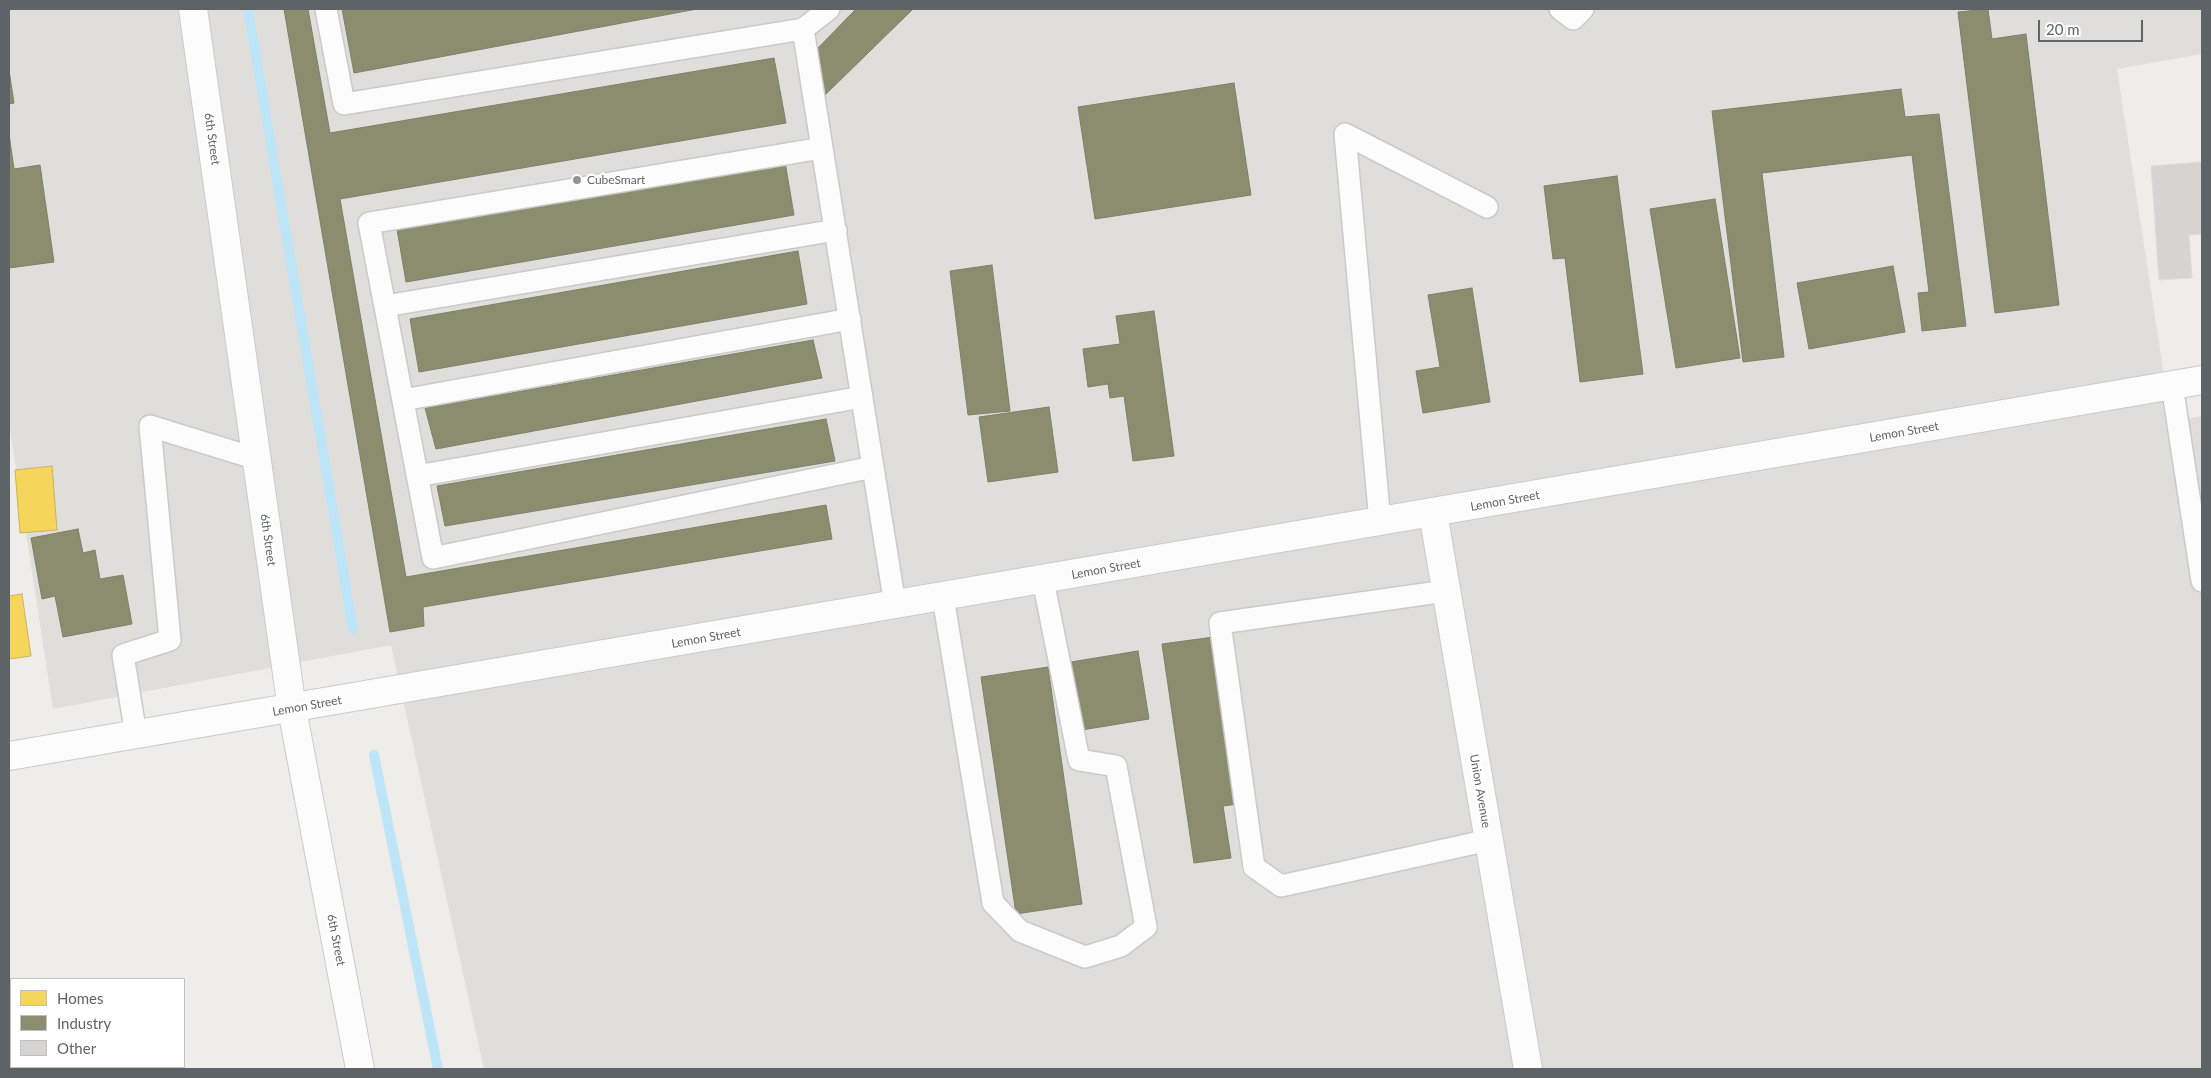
<!DOCTYPE html>
<style>
body{margin:0}
#map{position:relative;width:2211px;height:1078px;overflow:hidden;background:#efede9;font-family:Lato,sans-serif}
canvas{display:block}
.frame{position:absolute;inset:0;border:10px solid #5e6368;pointer-events:none}
.legend{position:absolute;left:10px;top:978px;width:175px;height:90px;box-sizing:border-box;background:#fff;border:1px solid #bfc1c3;margin:0;padding:6px 9px;list-style:none;font-size:15px;color:#5e6368}
.legend li{display:flex;align-items:center;gap:10px;height:25px}
.legend b{width:25px;border:1px solid #bfc1c3}
.scale{position:absolute;left:2038px;top:20px;width:105px;height:22px;box-sizing:border-box;border:2px solid #5e6368;border-top:0;padding-left:6px;font-size:15px;line-height:18px;white-space:nowrap;color:#5e6368;-webkit-text-stroke:4px #fff;paint-order:stroke}
</style>
<div id="map">
<canvas width="2211" height="1078"></canvas>
<div class="frame"></div>
<ul class="legend">
<li><b style="height:14px;background:#f6d55c"></b>Homes</li>
<li><b style="height:14px;background:#8c8c6e"></b>Industry</li>
<li><b style="height:14px;background:#d5d4d2"></b>Other</li>
</ul>
<div class="scale">20 m</div>
</div>
<script>
const ctx = document.querySelector('canvas').getContext('2d');
ctx.lineJoin = 'round';
function fillPath(path, color) {
  ctx.fillStyle = color;
  ctx.fill(path, 'evenodd');
}
function poly(rows) {
  const path = new Path2D();
  for (const r of rows) {
    path.moveTo(r[0], r[1]);
    for (let i = 2; i < r.length; i += 2) path.lineTo(r[i], r[i + 1]);
  }
  return path;
}
function strokePath(path, color, width, dash) {
  ctx.strokeStyle = color;
  ctx.lineWidth = width;
  ctx.lineCap = dash ? 'butt' : 'round';
  ctx.setLineDash(dash || []);
  ctx.stroke(path);
}
function label(font, color, halo, rows, align = 'center') {
  ctx.font = font + ' Lato,sans-serif';
  ctx.lineWidth = 5;
  ctx.setLineDash([]);
  ctx.textBaseline = 'middle';
  ctx.strokeStyle = halo;
  ctx.fillStyle = color;
  for (const [text, x, y, turn = 0] of rows) {
    ctx.save();
    ctx.translate(x, y);
    ctx.rotate((+turn || 0) * Math.PI / 180);
    ctx.textAlign = isNaN(turn) ? turn : align;
    if (halo) ctx.strokeText(text, 0, 0);
    ctx.fillText(text, 0, 0);
    ctx.restore();
  }
}
const industrial = poly([
 [9,9,2202,9,2202,54,2117,69,2171,421,2202,416,2202,1069,484,1069,391,645,53,709,9,423]
]);
const homes = poly([
 [52,466,57,530,20,533,15,470,52,466],
 [22,594,31,656,9,659,9,596,22,594]
]);
const industry = poly([
 [284,9,308,9,330,133,774,58,786,123,340,199,406,577,826,505,832,539,423,607,424,626,390,632,284,9],
 [342,9,697,9,354,73,342,9],
 [856,9,913,9,825,95,818,48,856,9],
 [1988,9,1992,39,2026,34,2059,305,1995,313,1958,12,1988,9],
 [9,70,14,103,9,104,9,70],
 [1234,83,1251,195,1095,219,1078,107,1234,83],
 [1901,89,1905,117,1939,114,1966,326,1922,331,1918,293,1929,292,1912,155,1762,173,1784,357,1743,362,1712,111,1901,89],
 [9,134,14,169,40,165,54,262,9,268,9,134],
 [785,162,794,215,406,282,397,229,785,162],
 [1617,176,1643,374,1580,382,1565,258,1553,259,1544,186,1617,176],
 [1715,199,1740,358,1676,368,1650,209,1715,199],
 [798,251,807,304,419,372,410,319,798,251],
 [992,265,1010,411,968,415,950,271,992,265],
 [1893,266,1905,332,1809,349,1797,283,1893,266],
 [1472,288,1490,402,1423,413,1416,371,1440,367,1428,295,1472,288],
 [1154,311,1174,456,1133,461,1124,396,1110,398,1108,384,1088,387,1083,349,1120,344,1116,316,1154,311],
 [813,340,822,378,436,449,425,408,813,340],
 [1049,407,1058,472,988,482,979,417,1049,407],
 [826,419,835,461,445,526,437,486,826,419],
 [78,529,83,553,95,550,100,579,123,575,132,624,63,637,55,596,42,599,31,538,78,529],
 [1214,637,1238,804,1223,806,1231,858,1194,863,1162,644,1214,637],
 [1138,651,1149,719,1082,730,1071,662,1138,651],
 [1048,667,1082,904,1016,914,981,677,1048,667]
]);
const stream = poly([
 [248,9,353,629],
 [374,755,438,1069]
]);
const building = poly([
 [2202,162,2202,234,2189,235,2192,278,2159,280,2151,166,2202,162]
]);
const service = poly([
 [326,9,344,104,803,29,829,9],
 [1560,9,1573,19,1583,9],
 [803,29,895,605],
 [822,148,369,223,433,558,873,467],
 [385,306,836,230],
 [2172,385,2202,581],
 [403,400,850,319],
 [417,476,862,397],
 [1380,522,1345,134,1487,207],
 [1446,591,1220,623,1254,867,1281,886,1489,840],
 [943,597,993,903,1020,931,1085,957,1121,946,1146,927,1116,766,1079,760,1043,580],
 [136,735,123,655,170,640,150,426,257,459]
]);
const minor = poly([
 [193,9,292,709,360,1069],
 [1433,513,1528,1069]
]);
const tertiary = poly([
 [9,756,2202,380]
]);
const markers = [
 [577,180,5,"#919395"]
];
const streetNames = [
 ["6th Street",212,139,82],
 ["Lemon Street",1904,432,-10],
 ["Lemon Street",1505,501,-10],
 ["6th Street",268,540,82],
 ["Lemon Street",1106,569,-10],
 ["Lemon Street",706,638,-10],
 ["Lemon Street",307,706,-10],
 ["Union Avenue",1480,791,80],
 ["6th Street",336,940,79]
];
const poiNames = [
 ["CubeSmart",587,180]
];
fillPath(industrial, '#e0deda');
fillPath(homes, '#f6d55c');
strokePath(homes, '#c8b360', 1);
fillPath(industry, '#8c8c6e');
strokePath(industry, '#7e806c', 1);
strokePath(stream, '#bee4f8', 10);
fillPath(building, '#d5d4d2');
strokePath(building, '#dedcd8', 1);
strokePath(service, '#cacaca', 24);
strokePath(minor, '#cacaca', 30);
strokePath(tertiary, '#cacaca', 30);
strokePath(service, '#fdfcfc', 21);
strokePath(minor, '#fdfcfc', 28);
strokePath(tertiary, '#fdfcfc', 28);
for (const [x, y, r, color] of markers) {
  const dot = new Path2D();
  dot.arc(x, y, r, 0, 2 * Math.PI);
  ctx.fillStyle = color;
  ctx.fill(dot);
  strokePath(dot, '#fff', 2);
}
label('12px', '#5e6368', '#fff', streetNames);
label('12px', '#5e6368', '#fff', poiNames, 'left');
</script>
